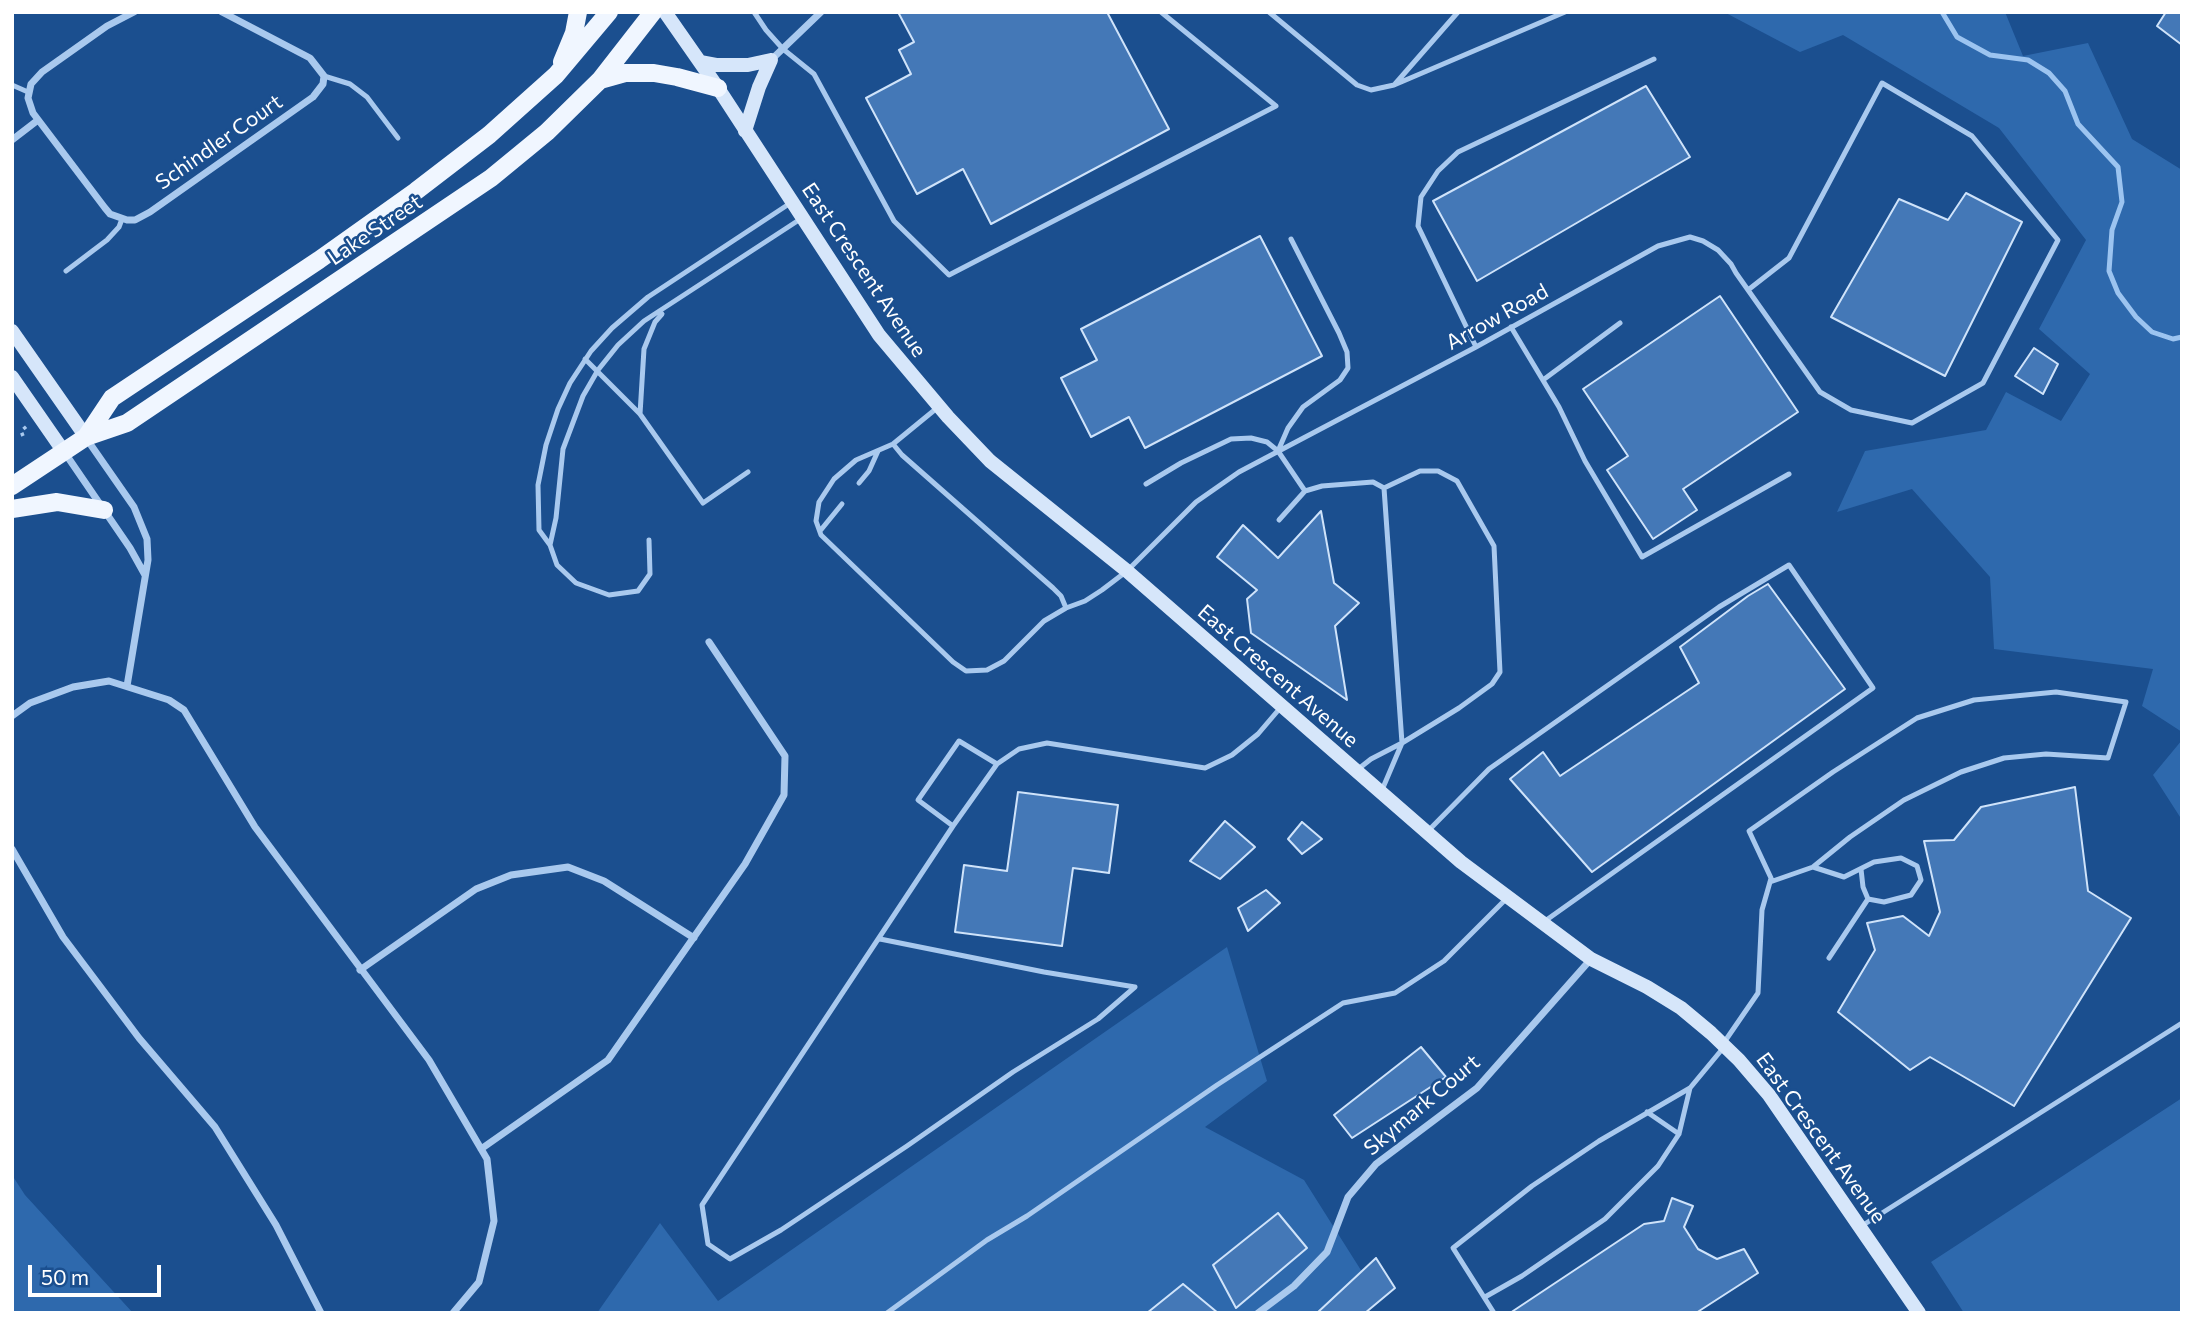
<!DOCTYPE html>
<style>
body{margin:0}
#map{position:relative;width:2194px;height:1325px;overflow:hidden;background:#1b4f8f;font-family:Commissioner,sans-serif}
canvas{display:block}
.frame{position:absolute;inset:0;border:14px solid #fff;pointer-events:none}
.scale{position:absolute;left:28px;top:1265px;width:133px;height:32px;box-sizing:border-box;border:4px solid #fff;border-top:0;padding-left:9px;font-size:21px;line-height:24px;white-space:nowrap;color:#fff;-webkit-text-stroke:5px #1b4f8f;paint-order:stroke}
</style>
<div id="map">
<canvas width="2194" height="1325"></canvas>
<div class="frame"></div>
<div class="scale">50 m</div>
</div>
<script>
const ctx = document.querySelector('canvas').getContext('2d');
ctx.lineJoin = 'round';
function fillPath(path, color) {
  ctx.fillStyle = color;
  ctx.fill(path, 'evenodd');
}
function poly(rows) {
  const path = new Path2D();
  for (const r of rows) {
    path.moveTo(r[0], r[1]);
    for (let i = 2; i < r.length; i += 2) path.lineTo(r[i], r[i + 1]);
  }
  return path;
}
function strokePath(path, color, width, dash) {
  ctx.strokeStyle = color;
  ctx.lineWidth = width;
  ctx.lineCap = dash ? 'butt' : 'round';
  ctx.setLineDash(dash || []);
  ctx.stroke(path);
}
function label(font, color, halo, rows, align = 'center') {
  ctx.font = font + ' Commissioner,sans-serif';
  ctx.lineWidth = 5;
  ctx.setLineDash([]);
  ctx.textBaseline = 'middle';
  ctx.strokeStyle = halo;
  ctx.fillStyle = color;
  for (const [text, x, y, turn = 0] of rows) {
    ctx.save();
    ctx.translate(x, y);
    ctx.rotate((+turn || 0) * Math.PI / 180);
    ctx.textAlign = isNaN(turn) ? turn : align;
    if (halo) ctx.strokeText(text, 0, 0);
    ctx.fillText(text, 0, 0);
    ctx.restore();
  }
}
const green = poly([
 [1724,12,2005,12,2023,56,2088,43,2132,139,2182,170,2182,732,2142,706,2153,669,1994,649,1990,577,1912,489,1837,512,1865,451,1986,430,2006,392,2061,421,2090,374,2039,329,2086,240,1999,128,1843,35,1800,52],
 [2182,740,2182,820,2153,775],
 [1227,947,1267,1081,1205,1127,1304,1180,1376,1294,1369,1313,597,1313,660,1223,718,1301],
 [2182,1098,2182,1313,1964,1313,1931,1262],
 [12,1175,25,1195,133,1313,12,1313]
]);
const stream = poly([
 [1942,12,1957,37,1990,55,2028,60,2049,73,2065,91,2078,124,2118,167,2122,202,2112,230,2109,271,2118,293,2136,317,2152,332,2173,339,2182,337]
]);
const building = poly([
 [898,12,1107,12,1169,129,991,224,963,169,917,194,866,98,911,74,899,50,914,42,898,12],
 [2166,12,2182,12,2182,45,2157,26,2166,12],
 [1646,86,1690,157,1477,281,1433,201,1646,86],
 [1966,193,2022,222,1945,376,1831,317,1899,199,1948,220,1966,193],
 [1260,236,1322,356,1145,448,1129,417,1091,437,1061,378,1097,360,1081,329,1260,236],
 [1720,296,1798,412,1683,489,1697,510,1653,539,1607,470,1628,456,1583,389,1720,296],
 [2034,348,2058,364,2043,394,2015,376,2034,348],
 [1321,511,1334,583,1359,603,1335,626,1347,700,1251,633,1247,599,1257,590,1217,557,1243,525,1278,558,1321,511],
 [1768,584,1845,689,1592,872,1510,779,1543,752,1560,776,1699,683,1680,647,1748,596,1768,584],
 [2075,787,2088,891,2131,918,2014,1106,1930,1057,1910,1070,1838,1012,1875,950,1867,923,1903,916,1929,936,1940,912,1924,841,1954,840,1981,807,2075,787],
 [1018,792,1118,805,1109,873,1073,868,1062,946,955,932,964,865,1007,871,1018,792],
 [1225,821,1255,847,1220,879,1190,861,1225,821],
 [1302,822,1322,839,1302,854,1288,839,1302,822],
 [1266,890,1280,903,1248,931,1238,908,1266,890],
 [1421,1047,1446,1077,1352,1138,1334,1115,1421,1047],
 [1672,1198,1693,1206,1684,1227,1698,1249,1717,1259,1744,1249,1758,1273,1696,1313,1510,1313,1644,1224,1664,1221,1672,1198],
 [1278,1213,1307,1248,1236,1308,1213,1265,1278,1213],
 [1376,1258,1395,1288,1365,1313,1317,1313,1376,1258],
 [1183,1284,1218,1313,1147,1313,1183,1284]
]);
const path = poly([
 [23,436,21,431,27,426]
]);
const lane = poly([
 [754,12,766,30,783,49,814,74,894,221,949,275,1276,106,1161,12],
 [1269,12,1357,85,1371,90,1394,85,1565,12],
 [324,76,350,84,367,97,398,138],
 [1395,84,1458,12],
 [12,85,28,92],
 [792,202,648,297,612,328,591,351,570,383,558,409,546,445,538,485,539,530,550,545,556,518,563,449,583,396,598,370,618,345,644,321,802,218],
 [66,271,107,240,119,227,122,219],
 [1511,327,1559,407,1585,461,1642,557,1789,474],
 [1476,347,1418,226,1421,197,1438,171,1458,152,1654,59],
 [585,359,640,414,703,503,748,472],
 [1543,380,1620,323],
 [937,408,893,444,856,460,834,479,819,502,816,521,821,535,953,662,966,671,987,670,1004,661,1044,621,1066,608,1085,601,1102,590,1127,571,1196,502,1239,472,1476,347,1658,246,1690,237,1703,241,1718,250,1731,264,1736,273,1820,392,1851,410,1912,423,1983,383,2058,240,1972,136,1882,83,1789,258,1748,290],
 [640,414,644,349,655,322,662,314],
 [893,444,902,455,1053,588,1061,596,1066,608],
 [1278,451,1288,428,1303,407,1340,380,1348,368,1347,352,1339,333,1291,239],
 [859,483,869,471,878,451],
 [1146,484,1181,463,1231,439,1251,438,1267,442,1278,451,1305,491,1322,486,1373,482,1384,488,1402,743,1459,708,1492,684,1500,672,1494,546,1457,481,1438,471,1420,471,1384,488],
 [1279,520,1305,491],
 [820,531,842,504],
 [550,545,557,565,576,583,609,595,638,591,650,574,649,540],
 [997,764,953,826,918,800,959,741,997,764,1019,749,1047,743,1205,768,1232,755,1258,734,1281,707],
 [1357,770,1371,759,1402,743,1382,790],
 [1429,830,1489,769,1719,607,1789,565,1873,688,1545,921],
 [1813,867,1844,877,1874,862,1901,858,1917,866,1921,880,1911,895,1884,902,1868,899],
 [1861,869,1863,887,1868,899],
 [880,939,1044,972,1135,987,1098,1019,1013,1072,907,1146,781,1230,730,1259,708,1244,702,1205,953,826],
 [1829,958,1868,899],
 [1723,1044,1758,993,1762,910,1770,882,1771,878,1749,831,1833,772,1917,718,1974,700,2056,692,2126,702,2108,758,2046,754,2004,758,1961,772,1904,800,1850,837,1813,867,1770,882],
 [1647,1112,1679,1134],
 [1860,1227,2182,1023],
 [1485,1297,1522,1276,1605,1219,1658,1166,1679,1134,1690,1088],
 [887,1313,987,1240,1027,1216,1217,1085,1343,1003,1395,993,1444,961,1507,898],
 [1494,1313,1453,1248,1532,1186,1599,1141,1690,1088,1724,1047]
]);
const street = poly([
 [134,12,107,26,42,72,31,84,28,98,33,113,105,208,110,214,127,220,135,220,150,212,313,97,323,84,324,76,310,58,222,12],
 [771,60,821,12],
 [12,140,38,120],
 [86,438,134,507,147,539,148,560,127,686],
 [65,453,130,548,145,575],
 [12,716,30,703,73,687,109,681,169,700,184,710,255,827,429,1060,487,1159,494,1221,479,1282,453,1313],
 [12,849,63,937,139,1038,215,1127,276,1225,321,1313],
 [360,970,476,889,511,875,568,867,604,881,694,938],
 [481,1149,608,1060,745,864,784,795,785,756,709,642],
 [1258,1313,1294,1286,1327,1252,1348,1197,1376,1164,1477,1088,1591,959]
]);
const secondary = poly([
 [665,12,718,88,879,335,948,417,990,461,1127,571,1461,862,1591,959,1647,987,1681,1008,1711,1033,1739,1060,1769,1095,1919,1313],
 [700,62,716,65,748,65,771,60],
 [745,131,759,87,771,60],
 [12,331,86,437],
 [12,377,64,452]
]);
const primary = poly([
 [562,62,574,33,578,12],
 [600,80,625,73,654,73,677,77,718,88],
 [86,437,112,398,319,260,416,191,489,135,556,75,609,12],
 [12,486,86,437,127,423,491,178,547,132,600,80,653,12],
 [12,509,57,502,104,510]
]);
const streetNames = [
 ["Schindler Court",219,142,-35],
 ["Lake Street",375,230,-34],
 ["East Crescent Avenue",864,270,56],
 ["Arrow Road",1497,317,-29],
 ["East Crescent Avenue",1278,676,41],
 ["Skymark Court",1422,1105,-40],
 ["East Crescent Avenue",1821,1138,54]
];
fillPath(green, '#2e69ad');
strokePath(stream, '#9cc4f0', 5);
fillPath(building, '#4478b7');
strokePath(building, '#cfe3fa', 2);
strokePath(path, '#a9c9ee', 3.5, [3.5, 5]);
strokePath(lane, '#a9c9ee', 5);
strokePath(street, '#a9c9ee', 7);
strokePath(secondary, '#d6e6fa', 14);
strokePath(primary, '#f0f6ff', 18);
label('21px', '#fff', '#1b4f8f', streetNames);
</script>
